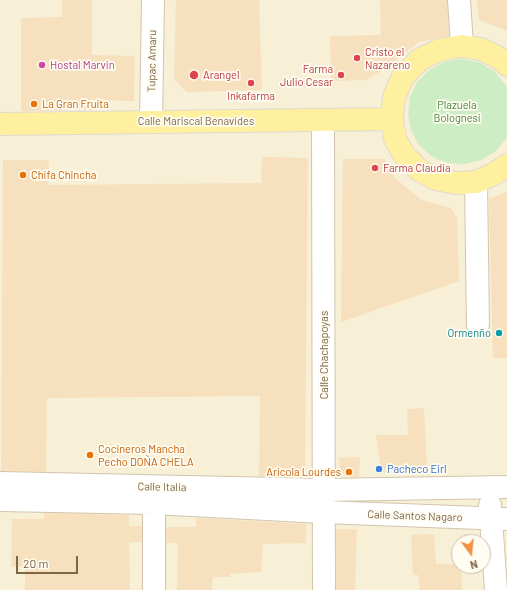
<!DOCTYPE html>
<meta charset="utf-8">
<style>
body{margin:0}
#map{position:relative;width:507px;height:590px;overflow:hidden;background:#fefbe9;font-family:Barlow,sans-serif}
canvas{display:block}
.north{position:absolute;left:451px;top:534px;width:40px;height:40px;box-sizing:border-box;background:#fffdf1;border:1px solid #cbc1ae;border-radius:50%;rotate:165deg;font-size:11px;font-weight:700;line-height:16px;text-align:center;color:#7d6649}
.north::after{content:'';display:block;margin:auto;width:14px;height:18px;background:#f39043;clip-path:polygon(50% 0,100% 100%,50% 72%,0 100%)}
.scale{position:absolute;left:16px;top:556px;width:62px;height:18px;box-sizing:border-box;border:2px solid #7d6649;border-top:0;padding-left:5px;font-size:12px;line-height:14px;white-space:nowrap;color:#7d6649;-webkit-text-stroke:3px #fffdf1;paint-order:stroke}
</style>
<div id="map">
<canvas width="507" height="590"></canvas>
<div class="north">N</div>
<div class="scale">20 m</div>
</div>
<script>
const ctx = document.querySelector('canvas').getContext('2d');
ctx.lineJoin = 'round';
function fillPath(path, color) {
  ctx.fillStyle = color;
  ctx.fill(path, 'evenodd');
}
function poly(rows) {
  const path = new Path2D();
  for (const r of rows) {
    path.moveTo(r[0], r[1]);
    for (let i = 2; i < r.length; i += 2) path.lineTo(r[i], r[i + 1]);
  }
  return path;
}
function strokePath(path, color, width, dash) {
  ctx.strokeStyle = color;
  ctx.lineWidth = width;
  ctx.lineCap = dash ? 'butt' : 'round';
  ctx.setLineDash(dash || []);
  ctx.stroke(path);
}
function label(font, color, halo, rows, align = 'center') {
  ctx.font = font + ' Barlow,sans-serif';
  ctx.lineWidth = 3.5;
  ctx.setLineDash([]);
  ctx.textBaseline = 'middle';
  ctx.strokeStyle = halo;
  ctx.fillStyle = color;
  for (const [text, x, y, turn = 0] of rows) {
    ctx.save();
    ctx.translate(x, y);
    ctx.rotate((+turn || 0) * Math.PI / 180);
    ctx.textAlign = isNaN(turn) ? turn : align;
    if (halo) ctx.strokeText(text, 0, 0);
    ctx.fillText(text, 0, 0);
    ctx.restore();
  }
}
const residential = poly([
 [0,0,507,0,507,590,0,590],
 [459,542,483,542,483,566,459,566]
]);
const green = poly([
 [461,59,478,62,494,71,507,87,507,137,496,151,481,160,464,164,447,163,431,156,419,145,411,130,408,114,410,97,417,82,429,70,444,62]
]);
const building = poly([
 [62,0,92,0,92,55,135,56,134,101,91,100,91,110,21,111,21,18,62,17],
 [176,0,259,0,262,90,187,92,174,79],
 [380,0,447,0,449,36,419,42,383,70,366,80,331,81,330,36,381,35],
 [477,0,507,0,507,31,479,20],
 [262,157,308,158,305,477,259,476,260,396,47,398,46,472,1,471,3,160,49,160,48,185,261,183],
 [343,159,385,159,394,177,421,200,451,208,457,218,459,281,341,322],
 [507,192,507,358,493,358,489,198],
 [424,408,427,470,381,472,376,435,408,435,407,409],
 [360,457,359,477,347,477,340,470,339,458],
 [44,513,129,515,129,526,142,526,142,542,129,542,130,590,25,590,25,567,11,567,12,519,44,519],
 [196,518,306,524,306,543,263,544,261,572,230,574,230,577,213,577,212,590,177,590,178,543,166,543,166,527,196,527],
 [336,529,357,529,355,590,336,590],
 [434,534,436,564,459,564,459,566,461,566,462,590,420,590,418,575,413,575,411,535]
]);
const minor = poly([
 [459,0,462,46],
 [323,120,324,590],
 [151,122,153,0],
 [476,182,478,325],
 [0,483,324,490,507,487],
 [154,490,154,590],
 [0,500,154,503,323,512,507,519],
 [490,505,496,590]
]);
const major = poly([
 [507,65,499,58,481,49,462,46,439,50,419,60,403,77,394,97,392,119,395,139,405,156,419,170,436,179,456,183,476,182,494,174,507,165],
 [0,124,392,119]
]);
const markers = [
 [357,58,4,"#e0444e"],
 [42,65,4,"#d1479c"],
 [194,75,5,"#e0444e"],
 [341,75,4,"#e0444e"],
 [251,83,4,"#e0444e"],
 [34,104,4,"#e8710a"],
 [375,168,4,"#e0444e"],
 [23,175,4,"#e8710a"],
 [499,333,4,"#0f9aa8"],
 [90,455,4,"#e8710a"],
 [379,469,4,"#3f7fe0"],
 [349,472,4,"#e8710a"]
];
const healthNames = [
 ["Cristo el",365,52],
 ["Nazareno",365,65],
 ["Farma",333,69,"right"],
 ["Julio Cesar",333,82,"right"],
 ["Arangel",203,75],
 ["Inkafarma",251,96,"center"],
 ["Farma Claudia",383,168]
];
const streetNames = [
 ["Tupac Amaru",152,61,-89],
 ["Calle Mariscal Benavides",196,121],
 ["Calle Chachapoyas",324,355,-90],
 ["Calle Italia",162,487,1],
 ["Calle Santos Nagaro",415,516,2]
];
const hotelNames = [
 ["Hostal Marvin",50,65]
];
const foodNames = [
 ["La Gran Fruita",42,104],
 ["Chifa Chincha",31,175],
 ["Cocineros Mancha",98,449],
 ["Pecho DOÑA CHELA",98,462],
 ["Aricola Lourdes",341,472,"right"]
];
const parkNames = [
 ["Plazuela",457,105],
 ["Bolognesi",457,118]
];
const cultureNames = [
 ["Ormenño",491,333]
];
const shopNames = [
 ["Pacheco Eirl",387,469]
];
fillPath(residential, '#f7efd6');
fillPath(green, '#cdeec5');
fillPath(building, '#f7e0be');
strokePath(minor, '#d3c5ad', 24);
strokePath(major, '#e0dad3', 24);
strokePath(minor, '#fff', 22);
strokePath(major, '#fff09f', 22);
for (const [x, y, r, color] of markers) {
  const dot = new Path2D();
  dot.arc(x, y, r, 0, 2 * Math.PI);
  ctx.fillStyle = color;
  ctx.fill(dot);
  strokePath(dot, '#fffdf1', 1.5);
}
label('11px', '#be3a42', '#fffdf1', healthNames, 'left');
label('11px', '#7d6649', '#fffdf1', streetNames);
label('11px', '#b23c85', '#fffdf1', hotelNames, 'left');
label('11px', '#c56008', '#fffdf1', foodNames, 'left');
label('11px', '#45833f', '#fffdf1', parkNames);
label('11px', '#0d838f', '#fffdf1', cultureNames, 'right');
label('11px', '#366cbe', '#fffdf1', shopNames, 'left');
</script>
